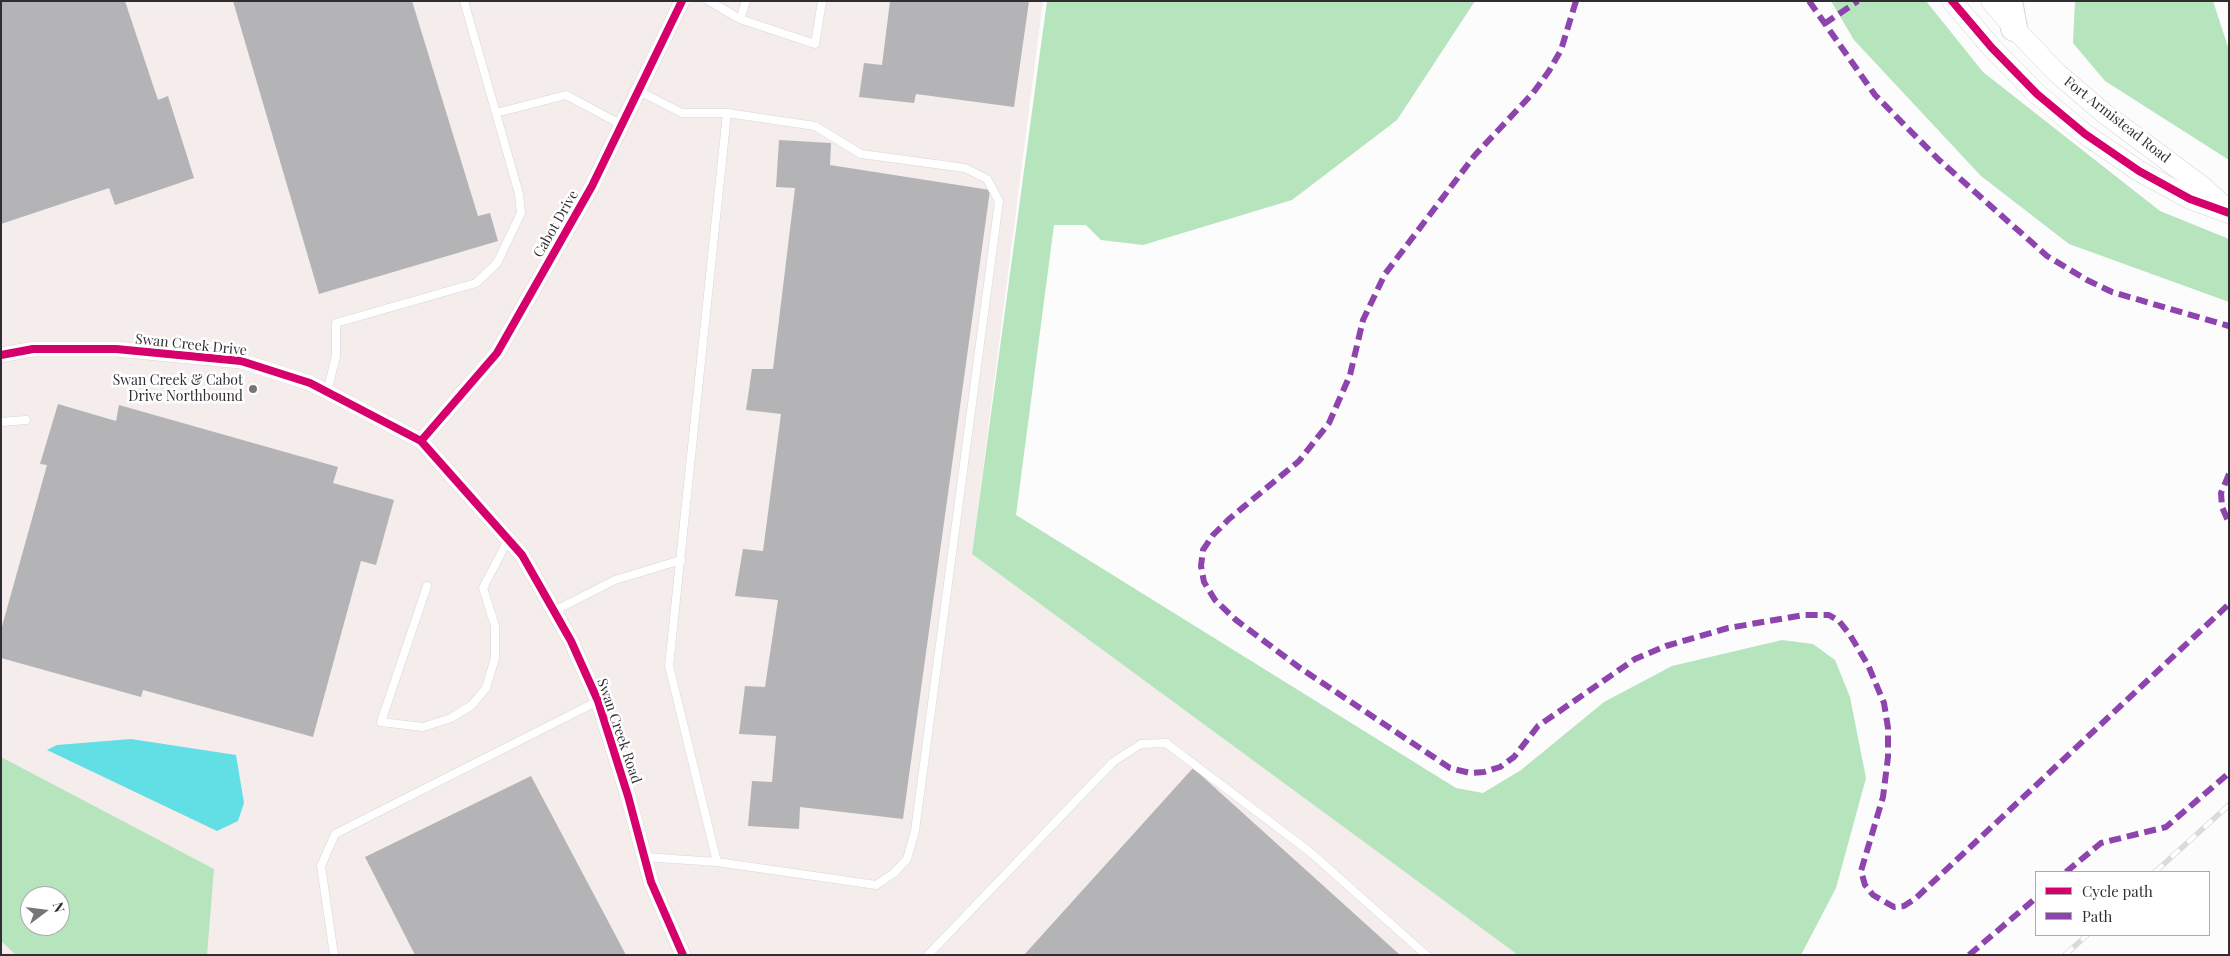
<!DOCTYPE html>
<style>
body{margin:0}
#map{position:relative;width:2230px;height:956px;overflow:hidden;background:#fcfcfd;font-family:"Playfair Display",serif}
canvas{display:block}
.frame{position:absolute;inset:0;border:2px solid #2e2e33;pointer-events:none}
.legend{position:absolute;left:2035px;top:871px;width:175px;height:65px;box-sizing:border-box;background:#fff;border:1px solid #ababad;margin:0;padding:6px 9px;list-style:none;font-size:15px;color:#2e2e33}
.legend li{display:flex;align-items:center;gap:10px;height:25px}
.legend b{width:25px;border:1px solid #ababad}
.north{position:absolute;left:20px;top:886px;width:50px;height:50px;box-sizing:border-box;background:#fff;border:1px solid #ababad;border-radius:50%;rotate:75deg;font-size:14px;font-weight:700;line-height:20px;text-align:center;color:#2e2e33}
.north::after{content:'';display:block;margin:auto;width:18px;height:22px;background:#76767a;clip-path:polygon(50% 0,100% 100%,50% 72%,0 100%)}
</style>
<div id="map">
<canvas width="2230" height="956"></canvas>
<div class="frame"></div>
<ul class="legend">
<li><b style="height:6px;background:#d6006c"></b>Cycle path</li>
<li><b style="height:6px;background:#8e44ad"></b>Path</li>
</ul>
<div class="north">N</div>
</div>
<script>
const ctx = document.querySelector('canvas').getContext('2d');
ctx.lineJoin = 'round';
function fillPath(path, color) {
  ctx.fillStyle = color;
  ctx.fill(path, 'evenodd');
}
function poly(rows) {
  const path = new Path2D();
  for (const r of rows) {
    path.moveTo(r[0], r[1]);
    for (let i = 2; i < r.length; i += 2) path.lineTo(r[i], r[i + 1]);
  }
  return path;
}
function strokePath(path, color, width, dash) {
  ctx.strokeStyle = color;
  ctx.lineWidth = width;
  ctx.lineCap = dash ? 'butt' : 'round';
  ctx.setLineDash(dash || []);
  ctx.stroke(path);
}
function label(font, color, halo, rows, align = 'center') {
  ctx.font = font + ' "Playfair Display",serif';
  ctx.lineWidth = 5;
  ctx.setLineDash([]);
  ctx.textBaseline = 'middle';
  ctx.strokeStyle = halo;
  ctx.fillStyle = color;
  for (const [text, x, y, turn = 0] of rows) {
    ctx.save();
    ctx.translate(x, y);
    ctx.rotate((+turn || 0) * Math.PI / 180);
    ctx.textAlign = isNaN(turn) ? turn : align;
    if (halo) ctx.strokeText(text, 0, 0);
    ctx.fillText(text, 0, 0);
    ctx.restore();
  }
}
const industrial = poly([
 [1,1,1043,1,972,554,1518,955,1,955],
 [30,896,60,896,60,926,30,926]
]);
const forest = poly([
 [1047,1,1475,1,1397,120,1292,200,1143,245,1101,240,1086,225,1054,225,1016,515,1456,788,1483,793,1521,770,1604,702,1672,666,1782,640,1813,644,1835,660,1850,697,1866,778,1836,888,1801,955,1518,955,972,554],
 [1831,1,1926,1,1983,72,2160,211,2229,239,2229,302,2069,244,1981,176,1854,40],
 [2075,1,2213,1,2229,50,2229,160,2105,81,2073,43],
 [1,757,214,869,207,955,16,955,1,941],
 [30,896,60,896,60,926,30,926]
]);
const water = poly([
 [131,739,236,755,244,803,238,821,217,831,47,750,57,745]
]);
const building = poly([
 [1,1,125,1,158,100,168,96,194,178,115,205,109,188,1,224],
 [233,1,412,1,478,216,490,213,498,241,319,294],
 [890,1,1029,1,1014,107,916,94,914,103,859,97,864,63,882,65],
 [779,140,831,143,830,165,990,190,903,819,800,807,799,829,748,826,752,781,772,782,776,736,739,734,745,686,765,687,778,600,735,596,743,549,763,551,781,414,746,410,752,369,773,369,795,188,776,187],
 [58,404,116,421,119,405,338,467,333,483,394,500,376,565,361,561,313,737,143,690,141,697,1,658,1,630,47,465,40,464],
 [1193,768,1400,955,1024,955],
 [531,776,626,955,415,955,365,857]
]);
const lane = poly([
 [709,1,740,19,815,44,822,1],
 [740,19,746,1],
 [639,91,682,113,727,113,815,126,861,154,965,168,987,179,999,201,915,831,907,859,894,873,876,885,717,862,644,857],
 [496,113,566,95,622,125],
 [327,392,336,356,336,323,476,283,497,263,521,213,519,194,464,1],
 [1,422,26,420],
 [427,586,381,722,423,727,451,718,472,705,486,688,495,658,495,626,483,588,508,540],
 [554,611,615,580,681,560],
 [717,862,669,666,727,113],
 [334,955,321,866,335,834,598,701],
 [928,955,1113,762,1141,744,1166,743,1310,852,1426,955]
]);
const street = poly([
 [1,355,33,349,116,349,241,361,310,383,421,441,522,555,571,641,598,701,628,796,651,882,683,955],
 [421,441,497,353,592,186,682,1]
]);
const secondary = poly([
 [1952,1,1992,48,2037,94,2085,134,2139,171,2190,199,2229,213],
 [1991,1,2014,28,2057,73,2105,114,2203,187,2227,209]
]);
const highway = poly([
 [2009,1,2014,28]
]);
const rail = poly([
 [2155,872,2229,805],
 [2065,955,2087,935]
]);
const quiet = poly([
 [1576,1,1561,50,1549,71,1533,93,1475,155,1385,274,1363,320,1350,375,1329,423,1299,461,1229,519,1213,535,1203,550,1201,566,1204,582,1215,600,1236,620,1300,668,1450,768,1470,773,1484,772,1500,767,1514,757,1538,726,1635,659,1666,646,1728,628,1804,615,1829,615,1839,621,1850,635,1868,665,1884,703,1888,728,1888,757,1883,797,1861,871,1865,885,1873,895,1894,907,1904,906,1916,898,2229,604],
 [1809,1,1875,95,1939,160,2047,256,2087,280,2112,292,2229,326],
 [1824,24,1858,1],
 [2229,474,2221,493,2222,507,2229,523],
 [2066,872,2101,843,2166,827,2229,773],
 [1969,955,2036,898]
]);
const cycleway = poly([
 [1952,1,1992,48,2037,94,2085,134,2139,171,2190,199,2229,213],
 [1,355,33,349,116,349,241,361,310,383,421,441,522,555,571,641,598,701,628,796,651,882,683,955],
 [421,441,497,353,592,186,682,1]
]);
const markers = [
 [253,389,5,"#76767a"]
];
const streetNames = [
 ["Fort Armistead Road",2117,120,38],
 ["Cabot Drive",556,224,-60],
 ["Swan Creek Drive",191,345,6],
 ["Swan Creek Road",619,731,71]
];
const poiNames = [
 ["Swan Creek & Cabot",243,381],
 ["Drive Northbound",243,397]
];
fillPath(industrial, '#f5ecec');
fillPath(forest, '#b5e4bd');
fillPath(water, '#62dfe5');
fillPath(building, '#b4b4b7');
strokePath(lane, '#d7d7d9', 9);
strokePath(street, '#d7d7d9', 16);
strokePath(secondary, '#d7d7d9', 21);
strokePath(highway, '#d7d7d9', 28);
strokePath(lane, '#fff', 8);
strokePath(street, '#fff', 15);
strokePath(secondary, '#fff', 20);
strokePath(highway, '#fff', 26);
strokePath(rail, '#dadada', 5.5);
strokePath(rail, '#fff', 4, [11]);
strokePath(quiet, '#8e44ad', 6, [12, 6]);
strokePath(cycleway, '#d6006c', 8);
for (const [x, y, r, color] of markers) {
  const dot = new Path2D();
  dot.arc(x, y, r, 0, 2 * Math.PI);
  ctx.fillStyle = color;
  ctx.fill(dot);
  strokePath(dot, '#fff', 2);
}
label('14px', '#2e2e33', '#fff', streetNames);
label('14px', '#2e2e33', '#fff', poiNames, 'right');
</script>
